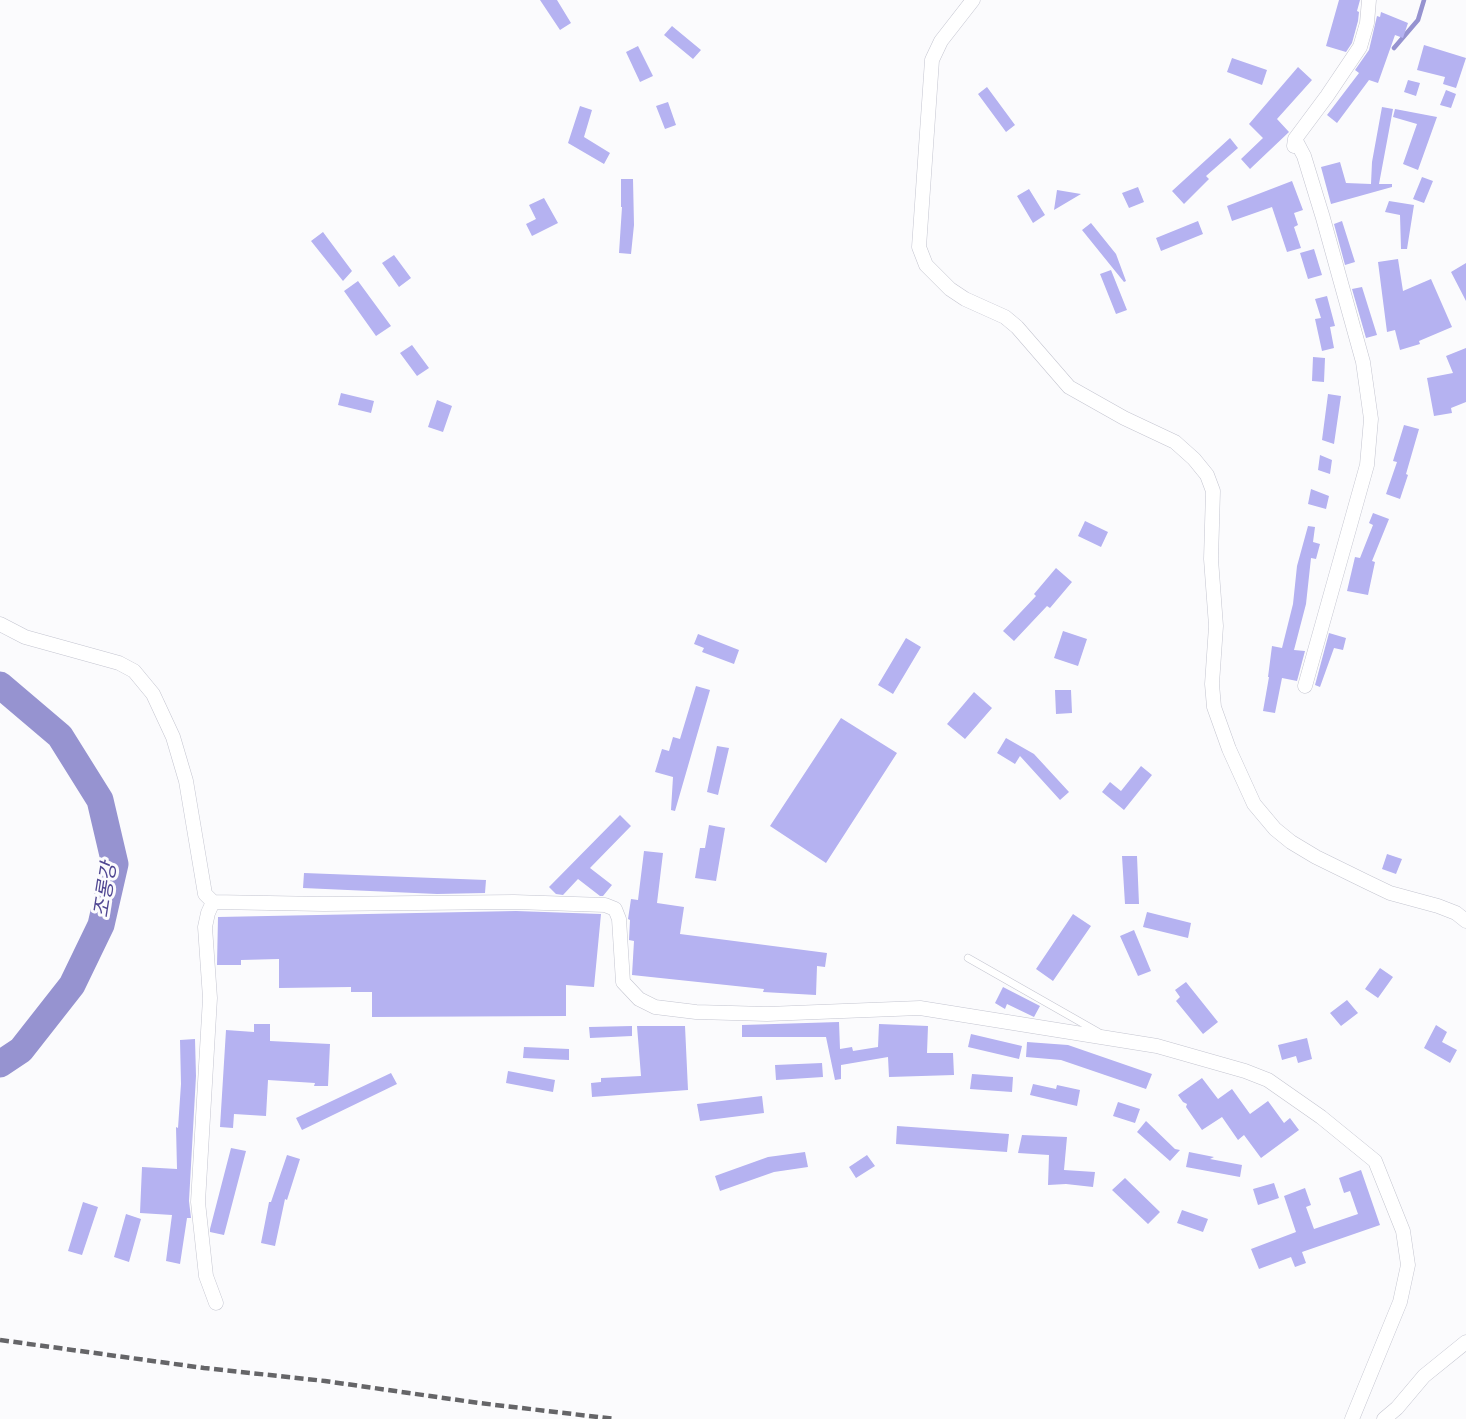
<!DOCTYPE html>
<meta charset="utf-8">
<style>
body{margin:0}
canvas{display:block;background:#fbfbfd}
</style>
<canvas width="1466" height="1419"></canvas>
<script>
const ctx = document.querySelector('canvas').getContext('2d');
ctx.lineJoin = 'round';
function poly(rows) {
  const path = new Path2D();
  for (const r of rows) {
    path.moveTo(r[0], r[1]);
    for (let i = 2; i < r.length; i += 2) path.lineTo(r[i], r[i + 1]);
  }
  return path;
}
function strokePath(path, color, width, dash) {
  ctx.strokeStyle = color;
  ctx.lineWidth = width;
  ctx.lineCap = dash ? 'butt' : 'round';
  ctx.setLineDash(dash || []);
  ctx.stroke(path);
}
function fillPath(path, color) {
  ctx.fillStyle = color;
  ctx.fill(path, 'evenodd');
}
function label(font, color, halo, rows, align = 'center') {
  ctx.font = font + ' "Fira Sans","Noto Sans KR",sans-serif';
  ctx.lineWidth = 6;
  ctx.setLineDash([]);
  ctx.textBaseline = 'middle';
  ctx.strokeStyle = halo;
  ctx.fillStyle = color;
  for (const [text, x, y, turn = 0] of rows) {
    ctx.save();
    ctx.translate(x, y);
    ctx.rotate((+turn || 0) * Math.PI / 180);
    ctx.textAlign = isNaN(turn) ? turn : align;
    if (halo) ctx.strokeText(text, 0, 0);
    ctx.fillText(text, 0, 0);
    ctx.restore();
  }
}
const stream = poly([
 [1394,48,1418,20,1424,0]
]);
const river = poly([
 [0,685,60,736,100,800,115,864,101,925,72,985,21,1050,0,1064]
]);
const building = poly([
 [540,0,557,0,571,23,560,30],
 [1339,0,1360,0,1357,11,1359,12,1358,21,1352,43,1346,52,1326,46],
 [1381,12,1408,23,1403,38,1395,35,1378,83,1369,80,1337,123,1327,115,1359,73,1355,70,1369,50,1377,16,1380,17],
 [672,26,701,50,693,59,664,35],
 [1424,45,1466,58,1456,88,1443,84,1445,77,1417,70],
 [638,46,653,76,640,82,626,52],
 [1232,58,1267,70,1262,85,1227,72],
 [1298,67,1312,80,1277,119,1289,132,1250,169,1241,159,1263,138,1249,124],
 [1408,80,1420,83,1416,96,1404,92],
 [987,87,1015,125,1006,132,978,94],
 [1446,90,1456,94,1451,108,1440,105],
 [668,102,676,125,665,129,656,106],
 [580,106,592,110,584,137,610,153,604,164,568,143],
 [1382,107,1393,109,1379,184,1392,184,1392,187,1331,204,1321,167,1340,162,1346,183,1371,184,1372,162],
 [1395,109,1437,117,1418,170,1403,164,1417,124,1393,117],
 [1230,138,1238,148,1206,176,1209,179,1184,204,1172,191],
 [1422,177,1433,181,1424,203,1413,199],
 [621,179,633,179,634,225,631,254,619,253,622,207,621,207],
 [1292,181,1303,210,1294,213,1298,225,1294,227,1301,248,1287,252,1272,207,1232,221,1227,206],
 [1138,187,1144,202,1129,208,1122,193],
 [1029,189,1045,215,1033,223,1017,196],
 [1057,190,1081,194,1054,210],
 [544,198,558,223,532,236,526,224,536,219,529,205],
 [1389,201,1414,205,1407,249,1401,249,1400,215,1385,212],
 [1198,221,1203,234,1161,251,1156,238],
 [1342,221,1355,262,1345,265,1334,224],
 [1091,223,1116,254,1126,281,1124,282,1082,230],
 [323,232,352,271,343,281,311,241],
 [1314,249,1322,275,1308,279,1300,253],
 [394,255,411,278,399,287,382,263],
 [1398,259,1403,291,1431,279,1452,327,1419,341,1420,344,1400,350,1395,330,1387,332,1378,262],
 [1466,263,1466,301,1451,272],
 [1111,270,1127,310,1116,314,1100,274],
 [358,281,391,326,376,336,344,291],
 [1362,287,1377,335,1366,338,1352,289],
 [1327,296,1335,326,1330,327,1334,348,1322,351,1315,319,1321,318,1315,299],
 [412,345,429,368,417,376,400,353],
 [1466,348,1466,402,1451,408,1452,413,1434,416,1427,378,1453,373,1446,356],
 [1313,357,1325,358,1324,382,1312,381],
 [341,393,374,401,371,413,338,405],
 [1328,394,1341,396,1334,444,1322,440],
 [437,400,452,406,443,432,428,427],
 [1404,425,1419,429,1406,474,1408,475,1400,499,1386,494,1397,462,1393,461],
 [1320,455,1332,460,1330,474,1318,470],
 [1311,489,1329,496,1326,509,1308,504],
 [1373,513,1389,519,1372,561,1375,562,1368,595,1347,591,1355,557,1360,558,1373,525,1369,523],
 [1085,521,1108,532,1101,547,1078,536],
 [1308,526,1315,527,1313,542,1320,544,1316,559,1311,558,1306,604,1294,650,1305,651,1297,681,1282,678,1275,713,1263,711,1269,677,1268,677,1272,646,1282,648,1293,604,1297,566],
 [1056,568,1072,582,1050,608,1047,606,1014,641,1003,631,1036,596,1034,594],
 [1063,631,1087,639,1078,666,1054,658],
 [1329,633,1346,638,1343,650,1334,648,1320,687,1315,685],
 [698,634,739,650,734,664,702,652,704,648,694,644],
 [906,638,921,647,893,694,878,685],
 [696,686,710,690,675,811,671,810,673,777,655,772,662,749,669,751,673,737,680,739],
 [1055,690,1071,690,1072,713,1056,714],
 [974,692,992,708,965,739,947,724],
 [841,718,897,753,826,863,770,826],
 [1006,738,1034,754,1069,792,1060,800,1020,756,1015,764,997,753],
 [717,746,729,748,718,795,707,792],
 [1141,766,1152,775,1124,810,1102,792,1110,782,1121,791],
 [620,815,631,826,590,868,612,885,603,896,600,896,578,879,563,895,556,894,549,887],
 [709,825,725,828,716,881,695,878,700,848,705,848],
 [644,851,663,853,657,903,684,907,680,934,827,953,825,967,817,966,816,995,763,992,764,989,632,975,634,941,629,940,630,920,628,919,631,899,638,900],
 [1387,854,1402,859,1396,874,1382,869],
 [1122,856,1137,856,1139,904,1125,904],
 [304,873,486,880,485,893,437,894,303,888],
 [516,911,601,914,594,987,566,985,566,1016,372,1017,372,992,351,992,351,987,279,988,279,959,241,960,241,965,217,965,218,917],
 [1147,912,1191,923,1188,938,1143,927],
 [1073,914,1091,926,1053,981,1036,969],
 [1134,930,1151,971,1138,976,1120,936],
 [1380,968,1393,977,1378,998,1365,989],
 [1186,982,1218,1022,1203,1034,1176,1001,1180,997,1175,990],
 [1003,987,1040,1006,1034,1017,1007,1004,1005,1009,995,1003],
 [1347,1000,1358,1013,1341,1026,1330,1013],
 [839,1022,840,1049,852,1047,853,1051,878,1047,879,1024,928,1026,927,1053,953,1053,954,1075,889,1077,888,1057,841,1065,841,1079,835,1080,826,1037,742,1037,742,1025],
 [254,1024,270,1024,270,1041,330,1044,328,1086,314,1086,315,1083,268,1080,266,1116,234,1114,233,1128,220,1127,226,1030,254,1032],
 [1436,1025,1447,1032,1442,1042,1457,1050,1450,1063,1424,1048],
 [632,1026,632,1036,590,1038,589,1027],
 [637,1026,685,1026,688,1090,592,1097,591,1083,601,1082,601,1078,641,1076],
 [971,1034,1022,1046,1019,1059,968,1047],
 [1307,1038,1312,1059,1298,1063,1296,1056,1282,1060,1278,1045],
 [195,1039,196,1076,189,1201,191,1218,187,1218,180,1264,166,1261,172,1215,140,1213,142,1167,177,1169,176,1127,178,1128,181,1084,180,1040],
 [1027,1042,1068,1045,1152,1074,1146,1089,1061,1060,1026,1057],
 [524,1047,569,1049,569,1060,523,1058],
 [822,1063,823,1077,776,1080,775,1065],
 [508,1071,555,1080,553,1092,506,1083],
 [391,1073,397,1084,302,1130,296,1118],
 [972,1074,1013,1077,1012,1092,970,1089],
 [1202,1078,1218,1099,1232,1089,1250,1114,1268,1101,1284,1123,1290,1118,1299,1130,1261,1158,1244,1135,1238,1140,1222,1117,1202,1130,1186,1107,1187,1104,1183,1102,1178,1095],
 [1033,1084,1056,1089,1057,1085,1080,1090,1077,1106,1030,1095],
 [762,1096,764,1113,700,1121,697,1104],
 [1118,1102,1140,1109,1135,1123,1113,1116],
 [1146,1121,1175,1149,1180,1150,1170,1161,1137,1132],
 [897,1126,1009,1134,1007,1152,896,1144],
 [1022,1135,1067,1137,1064,1170,1095,1172,1093,1187,1066,1184,1048,1185,1049,1155,1018,1153],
 [231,1148,246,1151,224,1235,210,1232,210,1229],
 [805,1152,808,1167,774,1172,720,1191,715,1176,768,1157],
 [1189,1152,1214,1157,1210,1159,1242,1165,1240,1177,1186,1167],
 [287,1155,300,1159,287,1200,285,1199,275,1246,261,1243,269,1202,271,1202],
 [867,1155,875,1166,856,1178,849,1167],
 [1361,1170,1380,1225,1302,1252,1306,1263,1295,1267,1291,1257,1259,1269,1251,1249,1296,1232,1284,1196,1305,1188,1311,1205,1306,1207,1314,1229,1358,1214,1350,1191,1344,1193,1339,1178],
 [1125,1178,1160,1212,1148,1224,1112,1190],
 [1274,1183,1279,1198,1258,1205,1253,1189],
 [83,1202,98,1207,82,1255,68,1251],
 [1182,1210,1208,1219,1203,1232,1177,1223],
 [126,1214,141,1219,129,1262,114,1257]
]);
const lane = poly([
 [968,958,1098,1032]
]);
const street = poly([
 [973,0,941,41,932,60,919,247,926,265,950,289,965,299,1005,317,1017,327,1069,387,1124,418,1175,442,1194,459,1207,475,1213,491,1211,559,1216,626,1212,684,1214,707,1229,749,1254,804,1275,829,1291,842,1316,857,1367,882,1390,893,1438,906,1456,913,1466,921],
 [1295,139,1304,156,1323,218,1363,362,1371,419,1367,465,1305,686],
 [1294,146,1295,139,1327,96,1360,47,1367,23,1369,0],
 [0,624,25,637,119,663,134,671,153,694,173,737,186,781,205,894,213,902,324,904,514,902,605,905,615,909,619,919,623,982,639,999,655,1007,696,1012,767,1014,920,1008,1157,1046,1245,1071,1268,1080,1321,1117,1375,1161,1403,1231,1408,1265,1400,1302,1352,1419],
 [213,902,208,913,205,927,210,998,198,1202,206,1276,216,1303],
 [1384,1419,1397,1408,1424,1376,1466,1342]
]);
const rail = poly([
 [0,1340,204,1368,325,1381,479,1403,615,1419]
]);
const waterNames = [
 ["조롱강",106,890,-81]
];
strokePath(stream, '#9693d0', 4.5);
strokePath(river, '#9693d0', 27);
fillPath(building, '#b5b2f1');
strokePath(lane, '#c4c5d0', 8);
strokePath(street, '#c4c5d0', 15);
strokePath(lane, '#fff', 7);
strokePath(street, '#fff', 14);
strokePath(rail, '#656568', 4.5, [9, 4.5]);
label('italic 20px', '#504792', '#fbfbfd', waterNames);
</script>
